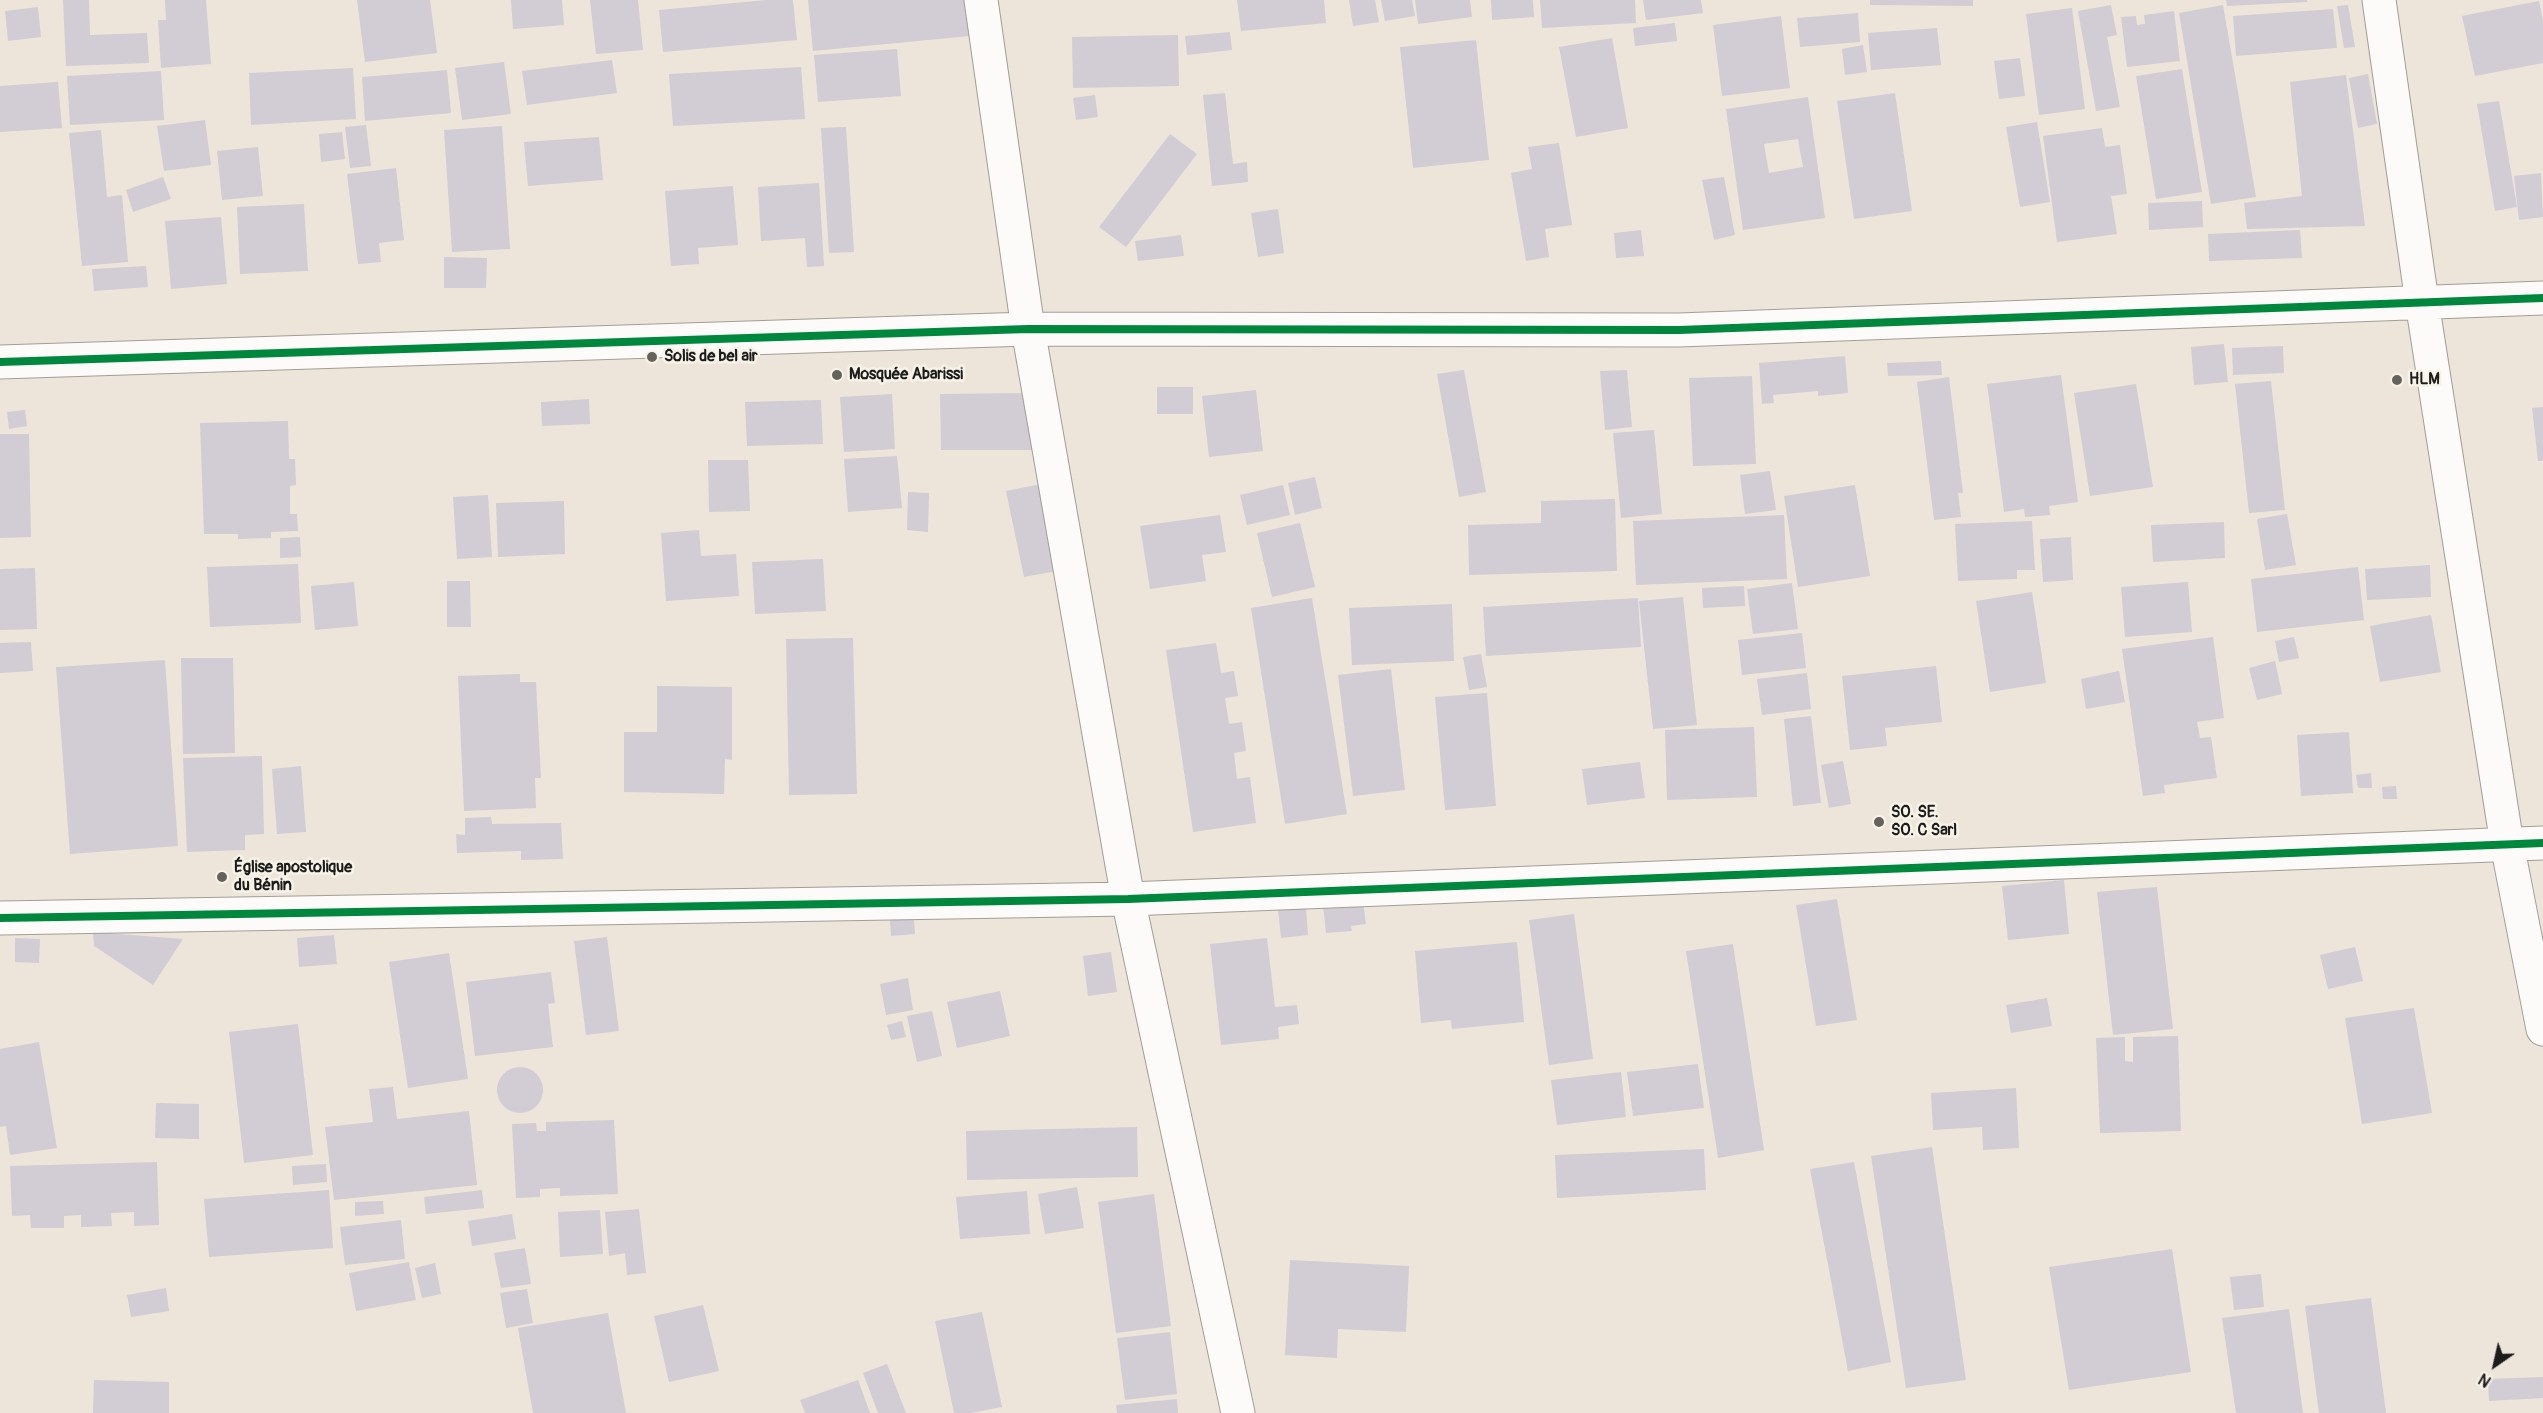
<!DOCTYPE html>
<meta charset="utf-8">
<style>
body{margin:0}
#map{position:relative;width:2543px;height:1413px;overflow:hidden;background:#ede5d9;font-family:Pangolin,sans-serif}
canvas{display:block}
.north{position:absolute;left:2465px;top:1335px;width:60px;height:60px;-webkit-text-stroke:4px #f7f3e8;paint-order:stroke;rotate:214deg;font-size:16px;font-weight:700;line-height:24px;text-align:center;color:#1c1c1c}
.north::after{content:'';display:block;margin:auto;width:21px;height:27px;background:#1c1c1c;clip-path:polygon(50% 0,100% 100%,50% 72%,0 100%)}
</style>
<div id="map">
<canvas width="2543" height="1413"></canvas>
<div class="north">N</div>
</div>
<script>
const ctx = document.querySelector('canvas').getContext('2d');
ctx.lineJoin = 'round';
function fillPath(path, color) {
  ctx.fillStyle = color;
  ctx.fill(path, 'evenodd');
}
function poly(rows) {
  const path = new Path2D();
  for (const r of rows) {
    if (r.length === 3) {
      path.moveTo(r[0] + r[2], r[1]);
      path.arc(r[0], r[1], r[2], 0, 2 * Math.PI);
      continue;
    }
    path.moveTo(r[0], r[1]);
    for (let i = 2; i < r.length; i += 2) path.lineTo(r[i], r[i + 1]);
  }
  return path;
}
function strokePath(path, color, width, dash) {
  ctx.strokeStyle = color;
  ctx.lineWidth = width;
  ctx.lineCap = dash ? 'butt' : 'round';
  ctx.setLineDash(dash || []);
  ctx.stroke(path);
}
function label(font, color, halo, rows, align = 'center') {
  ctx.font = font + ' Pangolin,sans-serif';
  ctx.lineWidth = 5;
  ctx.setLineDash([]);
  ctx.textBaseline = 'middle';
  ctx.strokeStyle = halo;
  ctx.fillStyle = color;
  for (const [text, x, y, turn = 0] of rows) {
    ctx.save();
    ctx.translate(x, y);
    ctx.rotate((+turn || 0) * Math.PI / 180);
    ctx.textAlign = isNaN(turn) ? turn : align;
    if (halo) ctx.strokeText(text, 0, 0);
    ctx.fillText(text, 0, 0);
    ctx.restore();
  }
}
const building = poly([
 [63,0,89,0,90,35,147,33,149,63,66,66],
 [165,0,206,0,211,64,161,68,158,20,166,20],
 [357,0,430,0,437,53,365,62],
 [511,0,562,0,564,25,513,29],
 [590,0,638,0,643,50,596,54],
 [766,0,793,0,797,40,663,52,659,10],
 [808,0,967,0,970,36,813,51],
 [1237,0,1324,0,1326,23,1241,31],
 [1349,0,1375,0,1379,22,1353,26],
 [1381,0,1412,0,1415,16,1385,21],
 [1415,0,1470,0,1472,17,1418,24],
 [1491,0,1533,0,1534,17,1492,20],
 [1540,0,1635,0,1636,23,1542,28],
 [1643,0,1701,0,1703,13,1646,20],
 [1870,0,1973,0,1973,6,1870,5],
 [2226,0,2307,0,2307,2,2227,6],
 [2539,1,2543,21,2543,63,2475,76,2462,16],
 [2111,5,2117,35,2107,37,2120,107,2096,111,2078,11],
 [2223,5,2256,197,2211,204,2179,13],
 [2348,5,2355,47,2344,48,2337,6],
 [38,7,41,37,8,41,5,11],
 [2072,8,2085,109,2039,115,2026,14],
 [2333,9,2337,48,2236,56,2233,16],
 [2174,11,2180,61,2127,67,2121,17,2136,16,2137,25,2145,24,2144,15],
 [1858,13,1860,42,1800,47,1797,18],
 [1781,16,1790,88,1722,96,1713,25],
 [1675,23,1677,41,1635,46,1633,28],
 [1937,28,1941,65,1871,70,1868,33],
 [1230,32,1232,50,1187,55,1185,36],
 [1178,35,1179,86,1073,88,1072,37],
 [1612,38,1628,128,1576,137,1559,47],
 [1476,40,1489,160,1413,168,1400,47],
 [1863,45,1867,72,1845,75,1842,49],
 [897,49,901,96,818,102,814,55],
 [2020,58,2025,96,1999,99,1994,61],
 [612,60,617,93,527,105,522,71],
 [504,62,511,114,462,120,455,68],
 [801,67,805,119,673,126,669,74],
 [353,68,356,119,251,125,249,73],
 [2182,69,2202,192,2156,199,2136,76],
 [447,70,451,113,365,121,362,77],
 [161,71,164,120,70,125,67,76],
 [2368,74,2377,124,2358,128,2349,78],
 [2346,75,2365,226,2247,229,2244,203,2302,196,2290,82],
 [58,82,62,128,0,132,0,86],
 [1225,93,1233,164,1247,162,1248,182,1212,186,1203,95],
 [1895,93,1912,211,1854,219,1837,101],
 [1095,95,1098,117,1076,120,1073,98],
 [1808,97,1825,218,1743,230,1726,109],
 [1798,139,1803,167,1769,173,1764,144],
 [2499,101,2517,207,2495,211,2477,104],
 [205,120,211,165,164,171,157,126],
 [2037,122,2050,202,2020,207,2006,127],
 [366,125,371,166,350,168,345,127],
 [502,126,510,249,452,252,444,130],
 [846,127,854,252,829,253,821,128],
 [2102,128,2105,147,2120,145,2127,194,2111,196,2117,234,2057,242,2043,136],
 [101,130,107,197,122,195,128,262,82,266,69,133],
 [342,132,345,159,321,162,319,134],
 [1170,134,1197,154,1126,247,1099,227],
 [599,137,603,180,528,186,524,142],
 [1559,143,1572,225,1545,229,1549,257,1526,261,1511,173,1532,169,1528,147],
 [258,147,263,196,222,200,217,151],
 [396,168,404,240,379,243,381,262,358,264,347,174],
 [2541,173,2543,217,2519,220,2514,176],
 [163,177,171,199,133,212,126,190],
 [1724,177,1735,235,1714,240,1702,180],
 [819,183,824,266,807,267,805,238,761,241,758,187],
 [733,186,738,245,698,248,699,264,671,266,665,191],
 [2202,201,2203,227,2149,230,2148,203],
 [304,204,308,271,240,274,237,207],
 [1278,209,1284,253,1258,257,1251,213],
 [221,217,227,284,171,289,165,221],
 [1641,230,1644,256,1616,258,1614,233],
 [2300,230,2302,258,2209,261,2208,234],
 [1181,235,1184,256,1138,261,1135,241],
 [444,257,487,258,486,288,444,288],
 [146,266,148,287,94,291,92,269],
 [2224,344,2228,382,2194,385,2191,347],
 [2283,346,2284,373,2233,375,2232,348],
 [1845,356,1848,393,1818,396,1818,391,1773,395,1774,403,1762,404,1759,363],
 [1941,361,1942,375,1888,376,1887,363],
 [1464,370,1486,492,1459,497,1437,374],
 [1627,370,1632,427,1605,430,1600,371],
 [2061,375,2078,502,2049,506,2050,515,2025,517,2024,509,2004,512,1987,384],
 [1752,376,1756,464,1693,466,1689,378],
 [1949,377,1963,493,1958,493,1961,517,1934,520,1917,382],
 [2271,381,2285,510,2249,513,2235,384],
 [2136,384,2153,487,2090,496,2074,393],
 [1157,387,1193,387,1193,414,1157,414],
 [1256,390,1263,451,1209,457,1202,396],
 [1031,393,1032,450,941,450,940,394],
 [892,394,895,449,844,452,840,397],
 [589,399,590,424,542,426,541,402],
 [821,400,823,444,747,446,745,402],
 [2543,407,2543,461,2538,461,2532,408],
 [25,410,27,426,9,429,7,412],
 [288,421,289,459,295,459,296,485,290,486,290,514,297,514,298,531,271,532,271,538,238,539,238,534,204,534,200,423],
 [1654,430,1662,514,1621,518,1613,433],
 [0,434,29,434,31,537,0,538],
 [897,456,902,508,848,512,844,459],
 [708,460,748,460,750,511,709,512],
 [1770,471,1776,510,1745,514,1740,475],
 [1315,477,1322,508,1295,515,1288,483],
 [1056,481,1073,568,1024,577,1006,491],
 [1283,485,1290,515,1247,525,1240,495],
 [1855,485,1870,576,1798,587,1784,496],
 [908,492,929,493,928,532,907,530],
 [488,495,492,557,457,559,453,497],
 [1615,499,1617,571,1469,575,1468,525,1541,523,1541,501],
 [564,501,565,554,498,557,496,503],
 [2287,514,2296,565,2265,570,2257,519],
 [1220,515,1226,552,1202,555,1206,581,1150,589,1140,526],
 [1784,515,1787,579,1636,585,1633,521],
 [2032,521,2035,570,2017,570,2017,579,1958,581,1955,524],
 [2224,522,2225,558,2153,562,2151,525],
 [1300,523,1315,587,1272,597,1257,533],
 [699,530,701,556,736,554,739,596,666,601,661,533],
 [300,537,301,557,280,558,280,538],
 [2071,537,2073,580,2043,582,2040,539],
 [823,559,826,611,755,614,752,562],
 [298,564,301,623,210,627,207,567],
 [2430,565,2431,597,2367,600,2365,569],
 [2358,567,2364,620,2257,632,2251,579],
 [35,568,37,629,0,630,0,569],
 [447,581,470,581,471,627,447,627],
 [354,582,358,626,315,630,311,586],
 [2188,582,2192,632,2125,637,2121,587],
 [1792,583,1798,629,1753,634,1747,589],
 [1744,586,1745,606,1703,608,1702,588],
 [2032,592,2046,683,1990,692,1976,601],
 [1683,597,1697,725,1653,729,1639,601],
 [1312,598,1347,814,1285,824,1251,608],
 [1638,598,1641,647,1486,656,1483,607],
 [1452,604,1454,661,1352,665,1349,608],
 [2431,615,2441,672,2380,682,2370,626],
 [1802,633,1806,668,1742,675,1738,640],
 [2213,637,2224,718,2197,722,2200,738,2211,737,2217,778,2164,785,2165,793,2143,796,2122,649],
 [2294,637,2299,658,2279,662,2275,641],
 [853,638,857,794,789,795,786,639],
 [31,642,33,671,0,673,0,643],
 [1216,643,1221,673,1234,671,1238,696,1225,698,1229,724,1242,722,1246,751,1234,753,1237,779,1250,777,1256,823,1193,832,1166,650],
 [1481,654,1487,687,1469,690,1463,657],
 [181,658,233,658,235,753,183,754],
 [165,660,178,846,70,854,56,667],
 [2275,661,2282,694,2257,700,2249,668],
 [1936,666,1942,722,1885,728,1887,746,1850,750,1842,676],
 [1391,669,1405,790,1353,796,1338,675],
 [2119,671,2125,702,2086,709,2081,679],
 [1807,673,1811,709,1762,715,1757,679],
 [520,674,520,682,536,682,541,778,535,778,536,808,464,811,458,676],
 [657,686,732,687,732,760,725,759,724,794,624,792,624,732,657,732],
 [1487,693,1496,806,1445,810,1435,697],
 [1811,716,1821,803,1793,806,1784,719],
 [1754,727,1757,797,1667,800,1665,730],
 [2349,732,2353,793,2301,796,2297,735],
 [262,756,264,834,245,835,245,850,187,852,183,758],
 [1843,761,1851,804,1829,808,1821,765],
 [1640,762,1645,798,1587,805,1582,769],
 [301,766,306,832,277,834,272,769],
 [2371,773,2372,788,2358,788,2356,775],
 [2396,786,2397,799,2383,799,2382,787],
 [491,817,492,824,561,823,563,859,521,860,521,851,457,853,456,834,465,835,465,818],
 [2064,880,2069,934,2008,940,2002,886],
 [2157,887,2173,1029,2113,1035,2097,892],
 [1837,899,1857,1020,1816,1026,1796,905],
 [1363,902,1366,924,1351,926,1352,931,1326,933,1323,905],
 [913,904,915,934,891,936,889,906],
 [1306,908,1308,935,1281,938,1278,909],
 [1574,914,1593,1059,1549,1065,1529,920],
 [93,932,183,939,153,985,94,946],
 [334,935,337,964,299,967,297,938],
 [607,937,619,1031,586,1035,574,941],
 [15,938,40,939,39,963,15,962],
 [1267,938,1275,1007,1297,1005,1299,1024,1278,1027,1279,1039,1221,1045,1210,944],
 [1517,942,1524,1022,1452,1029,1451,1020,1421,1023,1415,951],
 [1733,944,1764,1150,1718,1158,1686,951],
 [2355,947,2363,981,2328,989,2320,955],
 [1111,952,1117,992,1088,996,1083,956],
 [449,953,468,1079,408,1088,389,962],
 [551,972,555,1003,548,1004,553,1047,475,1056,466,982],
 [908,978,913,1010,886,1015,880,984],
 [1000,991,1010,1036,957,1048,947,1002],
 [2047,998,2052,1026,2011,1033,2006,1005],
 [2414,1008,2432,1113,2362,1124,2345,1018],
 [932,1011,942,1056,917,1062,907,1016],
 [902,1021,906,1037,891,1040,887,1025],
 [298,1024,313,1155,244,1163,229,1032],
 [2178,1036,2181,1131,2100,1133,2096,1038,2125,1037,2125,1061,2133,1062,2133,1037],
 [39,1042,57,1148,10,1155,6,1126,0,1127,0,1049],
 [1698,1064,1704,1108,1633,1116,1627,1072],
 [520,1090,23],
 [1621,1072,1626,1117,1557,1125,1551,1080],
 [393,1087,397,1119,469,1111,477,1185,334,1200,325,1127,373,1122,369,1089],
 [2016,1088,2019,1148,1983,1150,1982,1127,1933,1130,1931,1093],
 [156,1103,199,1104,199,1139,155,1138],
 [614,1120,618,1194,560,1196,560,1188,540,1189,540,1197,516,1198,512,1124,536,1123,537,1131,546,1131,546,1122],
 [1137,1127,1138,1177,967,1180,966,1131],
 [1932,1147,1966,1380,1906,1388,1871,1156],
 [1704,1149,1706,1190,1557,1198,1555,1155],
 [157,1162,159,1225,134,1226,134,1212,111,1213,112,1226,81,1227,81,1215,64,1216,64,1228,31,1228,30,1215,12,1216,10,1166],
 [1854,1162,1891,1362,1848,1371,1810,1169],
 [326,1164,327,1182,293,1185,292,1166],
 [1077,1187,1084,1228,1045,1234,1038,1194],
 [329,1190,333,1248,209,1257,204,1199],
 [482,1190,484,1208,426,1214,424,1197],
 [1027,1191,1030,1234,960,1239,956,1197],
 [1154,1194,1171,1326,1116,1333,1098,1202],
 [383,1201,384,1214,355,1216,355,1202],
 [639,1209,646,1273,627,1275,625,1253,609,1256,605,1212],
 [600,1210,603,1254,560,1257,558,1212],
 [512,1214,516,1239,472,1246,468,1221],
 [401,1220,405,1259,345,1265,340,1227],
 [525,1248,531,1284,501,1288,494,1253],
 [2172,1249,2191,1372,2069,1390,2049,1267],
 [1290,1260,1409,1266,1406,1332,1338,1329,1337,1358,1285,1355],
 [409,1262,416,1300,356,1311,349,1273],
 [435,1263,441,1294,422,1298,415,1268],
 [2261,1274,2264,1307,2234,1310,2230,1277],
 [166,1288,169,1311,131,1317,127,1295],
 [527,1289,533,1323,506,1328,500,1293],
 [2371,1298,2386,1413,2319,1413,2305,1306],
 [703,1305,719,1371,669,1382,654,1316],
 [2289,1309,2303,1413,2236,1413,2222,1318],
 [982,1312,1002,1407,971,1413,954,1413,935,1321],
 [608,1313,626,1413,533,1413,518,1328],
 [1170,1332,1177,1394,1125,1400,1117,1338],
 [887,1364,906,1413,878,1413,863,1373],
 [2543,1377,2543,1398,2489,1401,2488,1379],
 [94,1380,169,1382,169,1413,93,1413],
 [858,1380,870,1413,805,1413,800,1400],
 [1177,1399,1178,1413,1117,1413,1116,1405]
]);
const minor = poly([
 [981,0,1028,329,1128,899,1238,1413],
 [2379,0,2422,302,2507,844,2543,1029],
 [0,362,1028,329,1679,330,2543,298],
 [0,918,1128,899,2543,843]
]);
const cycleway = poly([
 [0,362,1028,329,1679,330,2543,298],
 [0,918,1128,899,2543,843]
]);
const markers = [
 [652,357,6,"#65625e"],
 [837,375,6,"#65625e"],
 [2397,380,6,"#65625e"],
 [1879,822,6,"#65625e"],
 [222,877,6,"#65625e"]
];
const poiNames = [
 ["Solis de bel air",664,357],
 ["Mosquée Abarissi",849,375],
 ["HLM",2409,380],
 ["SO. SE.",1891,813],
 ["SO. C Sarl",1891,831],
 ["Église apostolique",234,868],
 ["du Bénin",234,886]
];
fillPath(building, '#d2ccd5');
strokePath(minor, '#a29d96', 35);
strokePath(minor, '#fcfbf9', 33);
strokePath(cycleway, '#00873e', 8);
for (const [x, y, r, color] of markers) {
  const dot = new Path2D();
  dot.arc(x, y, r, 0, 2 * Math.PI);
  ctx.fillStyle = color;
  ctx.fill(dot);
  strokePath(dot, '#f7f3e8', 2);
}
label('bold 16px', '#1c1c1c', '#f7f3e8', poiNames, 'left');
</script>
